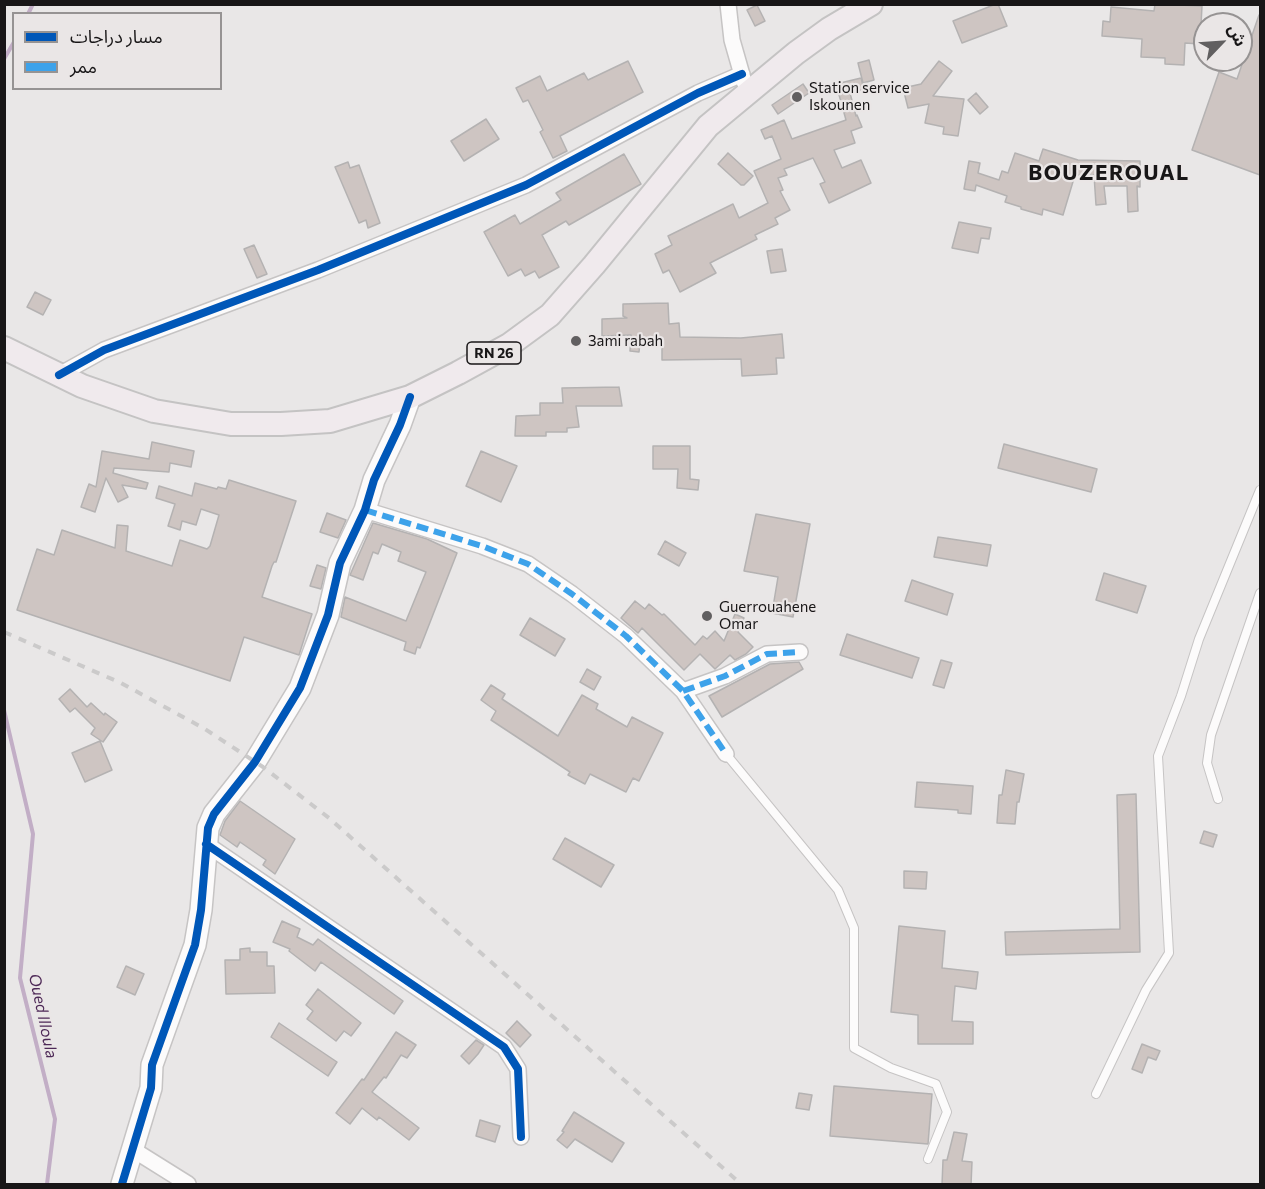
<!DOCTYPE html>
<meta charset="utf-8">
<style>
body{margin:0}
#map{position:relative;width:1265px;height:1189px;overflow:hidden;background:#e9e7e7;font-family:Commissioner,"Noto Sans Arabic",sans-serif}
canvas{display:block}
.frame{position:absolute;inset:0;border:6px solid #181617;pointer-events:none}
.legend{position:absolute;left:12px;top:12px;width:210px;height:78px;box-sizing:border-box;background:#eae6e6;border:2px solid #969393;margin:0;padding:8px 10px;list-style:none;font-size:18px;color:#181617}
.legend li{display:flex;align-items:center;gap:12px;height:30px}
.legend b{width:30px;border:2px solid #969393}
.north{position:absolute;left:1193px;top:12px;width:60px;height:60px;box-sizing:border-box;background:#eae6e6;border:2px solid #969393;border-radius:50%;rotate:65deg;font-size:16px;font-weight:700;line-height:24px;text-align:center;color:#181617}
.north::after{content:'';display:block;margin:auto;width:21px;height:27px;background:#615f60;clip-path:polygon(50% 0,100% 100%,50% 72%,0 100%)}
</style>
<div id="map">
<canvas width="1265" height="1189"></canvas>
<div class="frame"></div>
<ul class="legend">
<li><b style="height:8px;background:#0057b8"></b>مسار دراجات</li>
<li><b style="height:8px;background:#3da2ea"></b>ممر</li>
</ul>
<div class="north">ش</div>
</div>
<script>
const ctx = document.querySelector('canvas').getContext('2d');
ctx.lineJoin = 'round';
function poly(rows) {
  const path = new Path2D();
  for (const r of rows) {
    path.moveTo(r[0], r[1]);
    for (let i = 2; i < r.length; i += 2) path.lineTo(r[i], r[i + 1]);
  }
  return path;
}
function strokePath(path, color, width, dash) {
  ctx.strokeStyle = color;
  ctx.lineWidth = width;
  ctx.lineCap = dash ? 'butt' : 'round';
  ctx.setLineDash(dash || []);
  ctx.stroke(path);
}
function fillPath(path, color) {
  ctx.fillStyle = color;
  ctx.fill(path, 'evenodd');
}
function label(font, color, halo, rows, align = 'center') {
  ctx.font = font + ' Commissioner,sans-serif';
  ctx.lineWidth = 4.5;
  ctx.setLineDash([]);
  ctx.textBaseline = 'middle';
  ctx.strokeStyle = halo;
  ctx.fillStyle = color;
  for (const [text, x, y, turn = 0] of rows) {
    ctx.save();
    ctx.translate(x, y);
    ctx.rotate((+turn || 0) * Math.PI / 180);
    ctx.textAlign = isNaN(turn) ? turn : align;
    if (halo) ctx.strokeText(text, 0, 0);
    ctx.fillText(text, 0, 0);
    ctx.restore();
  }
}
const stream = poly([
 [28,14,33,4],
 [4,59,14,42],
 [4,172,4,187],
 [4,710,33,834,20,978,55,1119,47,1184]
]);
const building = poly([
 [996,4,998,4,1007,26,962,43,953,21,996,4],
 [1155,4,1202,6,1200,44,1185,43,1184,65,1165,64,1165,58,1141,57,1142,39,1102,36,1103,21,1110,22,1111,7,1154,11,1155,4],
 [757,5,765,21,755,26,747,10,757,5],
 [1259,15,1260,16,1260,175,1192,150,1219,72,1237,79,1259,15],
 [869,60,874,80,863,83,858,63,869,60],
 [628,61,643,92,560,136,567,151,553,158,540,132,543,130,528,100,523,102,516,88,540,76,547,91,584,73,588,80,628,61],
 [939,61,952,71,933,96,964,99,958,136,943,134,944,127,925,123,929,104,908,108,903,88,921,84,939,61],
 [861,78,864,89,850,93,856,116,857,115,862,127,851,131,855,143,834,150,842,168,861,160,871,183,829,203,820,184,825,182,813,158,784,169,787,175,778,178,783,190,780,191,790,210,775,218,778,224,755,235,757,239,710,263,716,273,680,292,669,270,663,273,655,254,672,245,668,236,733,204,739,218,768,203,754,171,781,159,772,136,765,139,761,130,784,120,792,139,846,120,836,84,861,78],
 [803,84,809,93,778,114,772,105,803,84],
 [976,93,988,107,980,114,968,100,976,93],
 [486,119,499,139,464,161,451,141,486,119],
 [1043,149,1078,160,1140,161,1140,187,1137,186,1138,211,1128,212,1127,186,1104,186,1106,204,1096,205,1094,175,1075,175,1063,215,1043,209,1042,215,1021,209,1021,207,1005,202,1007,196,976,185,975,191,964,189,969,161,980,163,978,173,999,180,1002,171,1008,173,1015,153,1039,161,1043,149],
 [728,153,753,176,744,185,741,185,718,164,728,153],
 [624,154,641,184,569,225,566,221,542,235,559,267,539,278,535,271,525,276,521,269,508,276,484,232,515,215,520,224,561,200,556,193,624,154],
 [348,162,350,168,359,165,380,223,368,228,366,220,359,223,335,167,348,162],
 [959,222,991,228,989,239,981,238,978,253,952,248,959,222],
 [254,245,267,274,257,278,244,249,254,245],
 [782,249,786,271,771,273,767,251,782,249],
 [35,292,51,300,43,315,27,307,35,292],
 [668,303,669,324,679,323,680,337,741,338,782,334,784,358,776,358,777,374,742,376,741,359,662,360,662,343,640,342,639,352,630,351,631,335,602,336,602,319,627,318,623,316,623,304,668,303],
 [619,387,622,406,576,406,579,427,567,428,567,432,546,432,546,436,515,436,516,416,540,415,540,403,563,403,562,388,619,387],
 [152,442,194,451,191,467,170,463,169,472,114,468,113,473,148,483,146,489,122,485,128,497,118,502,106,478,95,512,81,507,89,484,96,487,102,451,149,459,152,442],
 [1004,444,1097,469,1091,492,998,468,1004,444],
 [653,446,690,446,690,479,699,480,698,490,677,488,678,469,653,469,653,446],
 [481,451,517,466,501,502,466,486,481,451],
 [229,480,296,501,276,562,274,562,272,566,262,597,312,614,299,655,244,637,230,681,17,610,37,549,54,555,62,530,115,548,117,525,128,526,126,551,172,566,180,540,207,549,210,546,219,515,201,509,196,525,182,521,180,530,168,526,175,504,156,498,159,486,192,496,195,483,217,489,218,487,226,489,229,480],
 [327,513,346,520,338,538,320,532,327,513],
 [756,514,810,524,793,617,772,613,778,577,744,571,756,514],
 [373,523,427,539,457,553,420,648,417,647,415,654,404,650,406,642,341,617,345,597,406,621,426,572,398,561,401,552,382,544,378,554,373,552,363,580,350,575,373,523],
 [938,537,991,545,987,566,934,557,938,537],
 [665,541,686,553,679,566,658,554,665,541],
 [317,565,326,568,321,589,310,586,317,565],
 [1104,573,1146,586,1137,613,1096,600,1104,573],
 [912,580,953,594,947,615,905,601,912,580],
 [635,601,645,609,649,604,662,615,664,614,695,645,703,636,707,639,715,631,724,641,735,614,744,618,738,632,753,647,746,654,735,660,730,655,715,669,700,654,684,670,642,628,638,633,621,618,635,601],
 [530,618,565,639,555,656,520,635,530,618],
 [847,634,919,658,912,678,840,655,847,634],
 [941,660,952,663,944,688,933,685,941,660],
 [799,662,803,669,722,717,709,696,770,664,799,662],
 [587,669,601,677,594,690,580,682,587,669],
 [491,685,505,694,502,699,558,736,582,695,598,704,596,709,627,727,632,717,663,733,639,781,633,778,626,792,590,774,585,784,568,775,570,772,491,720,496,711,481,700,491,685],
 [70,689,87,707,91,703,104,715,105,713,117,722,103,742,91,734,95,728,75,708,70,712,59,699,70,689],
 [100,741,112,770,85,782,72,753,100,741],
 [1006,770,1024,774,1019,802,1017,802,1015,824,997,823,999,795,1002,795,1006,770],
 [917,782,973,786,971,814,958,813,958,810,915,807,917,782],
 [1136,794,1140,952,1006,955,1005,932,1120,929,1117,795,1136,794],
 [240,801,295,839,275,874,263,865,266,860,240,842,237,847,220,835,225,821,240,801],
 [1204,831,1217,835,1213,847,1200,843,1204,831],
 [565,838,614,865,601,887,553,859,565,838],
 [904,871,927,872,926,889,904,888,904,871],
 [282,921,300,929,297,937,313,945,318,939,403,1001,394,1014,321,962,315,971,289,951,290,949,273,942,282,921],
 [899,926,945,931,942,968,978,972,976,989,955,986,952,1021,973,1022,973,1044,918,1044,918,1015,891,1012,899,926],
 [250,948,250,952,267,952,267,966,274,966,275,993,226,994,225,960,240,960,240,949,250,948],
 [126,966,144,974,135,995,117,987,126,966],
 [318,989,361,1023,351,1036,344,1031,336,1041,307,1019,313,1011,306,1005,318,989],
 [517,1021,531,1035,520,1047,506,1033,517,1021],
 [279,1023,337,1062,328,1076,271,1037,279,1023],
 [396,1032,416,1045,407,1058,401,1055,386,1078,384,1077,372,1092,419,1128,409,1140,379,1117,377,1120,362,1108,350,1124,336,1113,362,1079,364,1080,396,1032],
 [476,1040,484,1045,478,1054,469,1064,461,1056,476,1040],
 [1142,1044,1160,1051,1156,1060,1148,1057,1142,1073,1132,1069,1142,1044],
 [834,1086,932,1094,928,1144,830,1136,834,1086],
 [799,1093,812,1095,809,1110,796,1108,799,1093],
 [574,1112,624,1143,612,1162,575,1139,567,1148,557,1140,564,1132,562,1131,574,1112],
 [480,1120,500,1126,495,1142,476,1136,480,1120],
 [954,1132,967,1134,962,1161,972,1162,971,1185,942,1185,943,1160,947,1160,954,1132]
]);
const lane = poly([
 [726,754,838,890,854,928,854,1048,891,1068,936,1084,947,1112,928,1159],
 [1218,799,1207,763,1211,735,1260,593],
 [1096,1094,1146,990,1169,953,1158,756,1181,696,1199,639,1260,490]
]);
const street = poly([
 [728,4,732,40,744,82],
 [59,375,104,350,318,270,526,185,698,93,742,74],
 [365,510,482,546,528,564,572,594,626,636,683,691,726,754],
 [683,691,725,676,767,654,800,652],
 [206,844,504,1047,518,1069,521,1137],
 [132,1149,188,1184]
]);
const secondary = poly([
 [122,1184,151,1088,152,1065,195,945,201,910,208,828,214,814,255,762,300,688,328,615,340,563,365,510,374,480,400,425,410,397]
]);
const primary = poly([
 [4,348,82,386,154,411,231,424,281,424,330,421,410,397,458,373,509,345,550,315,594,265,708,126,796,53,829,29,871,4]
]);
const rail = poly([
 [4,632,121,683,205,729,263,767,329,818,741,1184]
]);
const quiet = poly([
 [365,510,482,546,528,564,572,594,626,636,683,691,726,754],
 [683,691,725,676,767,654,800,652]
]);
const cycleway = poly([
 [59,375,104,350,318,270,526,185,698,93,742,74],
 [206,844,504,1047,518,1069,521,1137],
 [122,1184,151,1088,152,1065,195,945,201,910,208,828,214,814,255,762,300,688,328,615,340,563,365,510,374,480,400,425,410,397]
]);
const markers = [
 [797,97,6,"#615f60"],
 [576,341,6,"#615f60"],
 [707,616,6,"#615f60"]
];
const shields = [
 [494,353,54]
];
const shieldNames = [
 ["RN 26",494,353]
];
const poiNames = [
 ["Station service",809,88],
 ["Iskounen",809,105],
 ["3ami rabah",588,341],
 ["Guerrouahene",719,607],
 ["Omar",719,624]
];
const waterNames = [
 ["Oued Illoula",43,1016,78]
];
const districtNames = [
 ["BOUZEROUAL",1109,173]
];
strokePath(stream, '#c2aec6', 4);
fillPath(building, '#cec5c2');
strokePath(building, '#b4b2b2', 1.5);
strokePath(lane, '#c6c4c4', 10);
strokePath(street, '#c6c4c4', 18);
strokePath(secondary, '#c6c4c4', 24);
strokePath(primary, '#c4c3c3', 26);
strokePath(lane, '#fcfbfb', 8);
strokePath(street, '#fcfbfb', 15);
strokePath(secondary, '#fcfbfb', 21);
strokePath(primary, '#f0eaed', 22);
strokePath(rail, '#cbcaca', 4, [8, 8]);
strokePath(quiet, '#3da2ea', 6, [12, 6]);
strokePath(cycleway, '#0057b8', 8);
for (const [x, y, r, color] of markers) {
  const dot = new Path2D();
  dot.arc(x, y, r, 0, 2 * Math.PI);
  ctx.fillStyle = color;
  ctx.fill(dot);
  strokePath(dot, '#eae6e6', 2);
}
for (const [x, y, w] of shields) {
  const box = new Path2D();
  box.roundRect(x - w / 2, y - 11, w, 22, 4.5);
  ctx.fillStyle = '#eae6e6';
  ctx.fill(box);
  strokePath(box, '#181617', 1.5);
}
label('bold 14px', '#181617', null, shieldNames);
label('15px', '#181617', '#eae6e6', poiNames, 'left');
label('italic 16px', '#4d2957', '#eae6e6', waterNames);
ctx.letterSpacing = '1.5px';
label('bold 21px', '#181617', '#eae6e6', districtNames);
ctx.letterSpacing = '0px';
</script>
